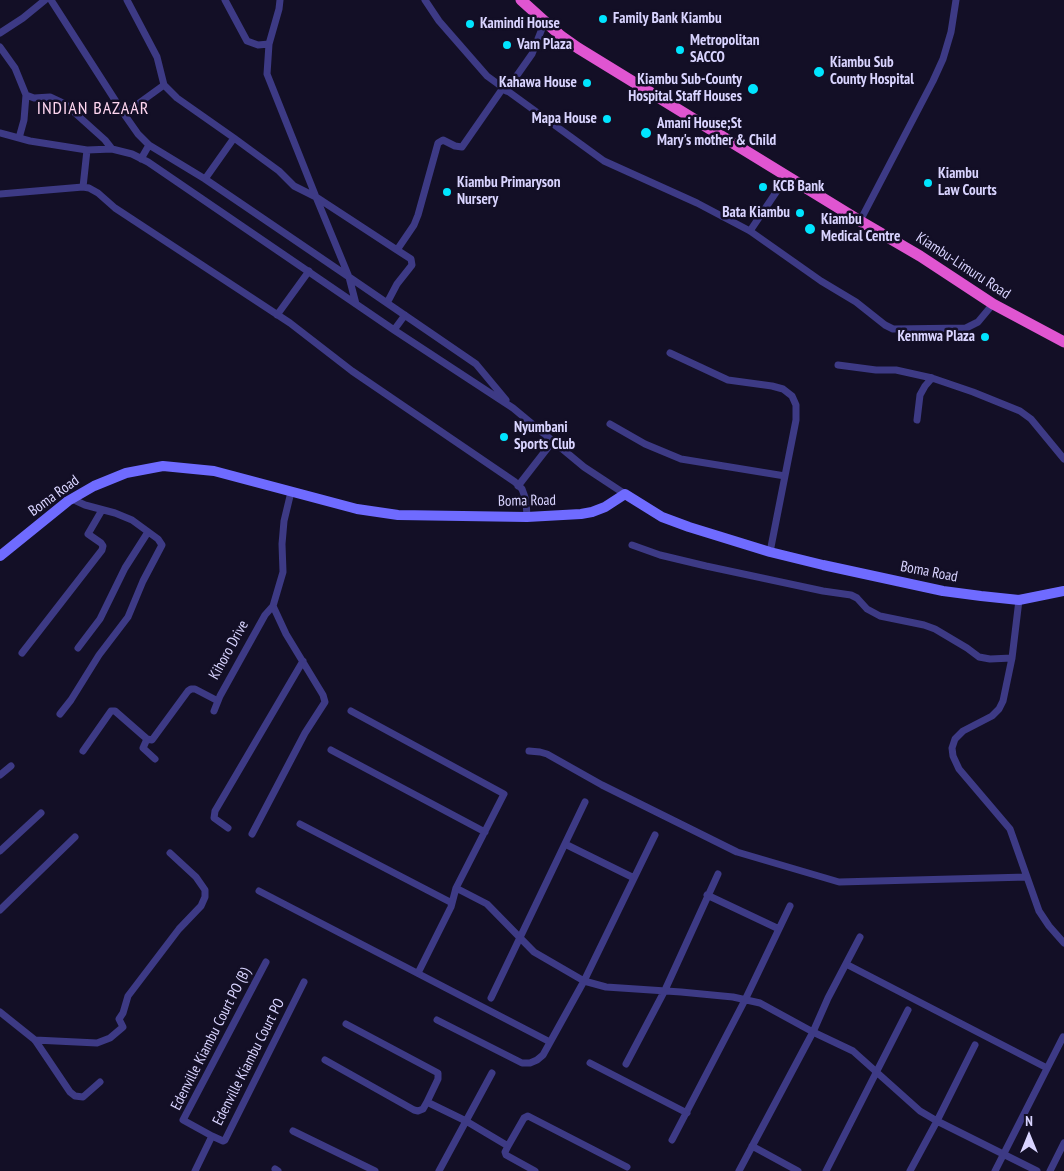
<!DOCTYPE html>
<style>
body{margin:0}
#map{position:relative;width:1064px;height:1171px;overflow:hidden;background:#130f26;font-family:"PT Sans Narrow",sans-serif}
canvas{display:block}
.north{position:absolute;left:1004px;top:1111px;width:50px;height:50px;-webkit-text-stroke:4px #130f26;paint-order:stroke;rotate:0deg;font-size:14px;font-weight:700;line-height:20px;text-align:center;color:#d9d4ff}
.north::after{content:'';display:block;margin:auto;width:18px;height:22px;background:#d9d4ff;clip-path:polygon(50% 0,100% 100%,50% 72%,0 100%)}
</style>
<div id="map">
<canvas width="1064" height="1171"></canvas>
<div class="north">N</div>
</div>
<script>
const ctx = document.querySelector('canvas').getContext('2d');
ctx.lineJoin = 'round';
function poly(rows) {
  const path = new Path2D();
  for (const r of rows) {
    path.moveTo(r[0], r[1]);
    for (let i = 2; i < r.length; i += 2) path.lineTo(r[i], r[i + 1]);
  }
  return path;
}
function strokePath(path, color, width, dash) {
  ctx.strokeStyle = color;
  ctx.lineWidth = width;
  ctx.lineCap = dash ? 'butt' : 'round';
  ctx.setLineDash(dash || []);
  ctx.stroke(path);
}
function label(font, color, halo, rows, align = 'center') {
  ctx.font = font + ' "PT Sans Narrow",sans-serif';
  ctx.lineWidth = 5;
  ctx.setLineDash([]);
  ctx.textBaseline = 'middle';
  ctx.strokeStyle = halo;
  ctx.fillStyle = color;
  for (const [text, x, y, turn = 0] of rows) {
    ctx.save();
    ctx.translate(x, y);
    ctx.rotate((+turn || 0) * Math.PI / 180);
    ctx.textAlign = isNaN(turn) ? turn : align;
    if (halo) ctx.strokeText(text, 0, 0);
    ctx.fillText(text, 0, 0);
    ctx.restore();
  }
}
const minor = poly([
 [51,0,124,114,138,134,149,145,205,179,349,277,356,304],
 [127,0,157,57,164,85,177,98,234,138,279,171,294,186,316,197,397,250,414,225,418,215,438,143,443,140,455,146,462,147,503,88],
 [225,0,247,41,258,45,269,44],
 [280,0,279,9,269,44,267,74,316,197,349,277,476,364,506,400],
 [425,0,439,21,487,76,604,161,697,203,750,231,821,281,856,302,885,325,893,329,966,328,978,322,993,304],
 [0,33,23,18,45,0],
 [0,47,15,68,26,95,24,120,19,138],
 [506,91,532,54,545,21],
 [26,95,34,98,50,97,65,104,105,140,112,149],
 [124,114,164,85],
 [0,133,30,141,87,150,112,149,132,154,148,162,394,330,513,408,584,467,625,494],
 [141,159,149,145],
 [205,179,234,138],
 [83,187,87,150],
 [0,194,83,187,89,188,98,193,115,208,290,323,352,371,515,482,522,489,526,500,527,517],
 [860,221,933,81,943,59,951,32,956,0],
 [750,231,787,176],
 [387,303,397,284,412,265,411,259,397,250],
 [277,315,309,271],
 [394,330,405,315],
 [670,353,728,380,772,386,783,389,792,396,796,405,796,420,770,552],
 [838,365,876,370,896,370,932,378,973,392,1020,411,1031,419,1064,459],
 [917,420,920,395,925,386,932,378],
 [610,424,645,444,681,459,785,476],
 [518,486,553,441],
 [632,545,660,555,706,566,823,591,851,595,857,598,867,609,880,616,924,625,935,629,967,648,979,657,990,659,1012,658],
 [1019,600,1012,658,1003,701,999,709,992,716,963,731,955,739,952,748,953,756,959,769,1010,829,1039,911,1049,926,1064,943],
 [78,648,100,619,125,568,148,532],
 [22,653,102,550,103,546,101,543,88,534,102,510],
 [214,711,220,696,265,615,273,606],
 [351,711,504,794,456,888,451,907,418,973],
 [60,714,71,700,99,655,128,617,143,581,162,545,158,539,132,520,115,513,85,505,72,499],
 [147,739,143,748,155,759],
 [331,750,485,832],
 [83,751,111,711,115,711,147,739,152,740,188,691,191,689,195,689,218,701],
 [529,751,540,752,547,754,602,785,737,852,839,882,1027,877],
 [0,775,11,766],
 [300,824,452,903],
 [228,828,214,818,215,811,303,661],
 [252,834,305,733,325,702,323,695,286,634,273,606,283,572,282,544,284,521,291,492],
 [565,844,634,878],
 [0,851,41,813],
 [456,888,487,904,534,952,584,981,606,987,681,992,733,997,760,1003,813,1032,853,1051,920,1111,937,1121,1037,1171],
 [259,891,550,1042],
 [707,895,779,929],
 [0,910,75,837],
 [846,964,1047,1068],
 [491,998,585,802],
 [0,1012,35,1040,70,1092,75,1096,83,1097,100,1082],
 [437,1020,522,1063,530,1063,537,1060,543,1055,584,981,655,835],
 [346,1024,438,1073,438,1079,427,1102,466,1121,508,1146,524,1118,528,1116,627,1167],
 [35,1040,97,1043,110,1038,123,1027,119,1019,123,1013,128,996,179,929,201,906,205,897,205,890,196,877,170,853],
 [325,1060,414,1110,418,1111,423,1109,427,1102],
 [590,1063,687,1113],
 [626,1064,665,990,718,874],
 [293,1131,375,1171],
 [212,1136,223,1141,225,1140,304,982],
 [672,1140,745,1000,790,906],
 [508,1146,505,1152,506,1155,535,1171],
 [752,1146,798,1171],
 [275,1169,278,1171],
 [195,1171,212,1136,183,1120,266,962],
 [439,1171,492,1073],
 [739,1171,813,1032,828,998,860,937],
 [826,1171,908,1010],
 [910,1171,937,1121,975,1045],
 [995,1171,1063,1037],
 [1050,1171,1064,1143]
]);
const secondary = poly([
 [0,556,68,501,94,486,126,473,163,466,214,471,357,509,398,515,527,517,581,514,592,512,605,507,625,494,662,517,689,527,770,552,823,565,943,591,981,596,1019,600,1064,591]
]);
const trunk = poly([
 [521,0,561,36,578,48,860,221,920,256,993,304,1064,342]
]);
const markers = [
 [603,19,5,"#00e5ff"],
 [470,24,5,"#00e5ff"],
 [507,45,5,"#00e5ff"],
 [680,50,5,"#00e5ff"],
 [819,72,6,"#00e5ff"],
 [587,83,5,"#00e5ff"],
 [753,89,6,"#00e5ff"],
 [607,119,5,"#00e5ff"],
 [646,133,6,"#00e5ff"],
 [928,183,5,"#00e5ff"],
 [763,187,5,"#00e5ff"],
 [447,192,5,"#00e5ff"],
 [800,213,5,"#00e5ff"],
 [810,229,6,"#00e5ff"],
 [985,337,5,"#00e5ff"],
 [504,437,5,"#00e5ff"]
];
const poiNames = [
 ["Family Bank Kiambu",613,19],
 ["Kamindi House",480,24],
 ["Metropolitan",690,41],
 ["SACCO",690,58],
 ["Vam Plaza",517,45],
 ["Kiambu Sub",830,63],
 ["County Hospital",830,80],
 ["Kiambu Sub-County",742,80,"right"],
 ["Hospital Staff Houses",742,97,"right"],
 ["Kahawa House",577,83,"right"],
 ["Mapa House",597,119,"right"],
 ["Amani House;St",657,124],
 ["Mary's mother & Child",657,141],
 ["Kiambu",938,174],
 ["Law Courts",938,191],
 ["Kiambu Primaryson",457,183],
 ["Nursery",457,200],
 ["KCB Bank",773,187],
 ["Bata Kiambu",790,213,"right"],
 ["Kiambu",821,220],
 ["Medical Centre",821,237],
 ["Kenmwa Plaza",975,337,"right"],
 ["Nyumbani",514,428],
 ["Sports Club",514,445]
];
const streetNames = [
 ["Kiambu-Limuru Road",963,266,33],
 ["Boma Road",54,496,-36],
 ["Boma Road",527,501,-1],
 ["Boma Road",929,572,11],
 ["Kihoro Drive",229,650,-61],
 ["Edenville Kiambu Court PO (B)",211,1039,-63],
 ["Edenville Kiambu Court PO",249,1062,-63]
];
const quarterNames = [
 ["INDIAN BAZAAR",93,109]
];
strokePath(minor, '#3d3a85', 7);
strokePath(secondary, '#6f6bff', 10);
strokePath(trunk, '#e055d1', 11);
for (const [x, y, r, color] of markers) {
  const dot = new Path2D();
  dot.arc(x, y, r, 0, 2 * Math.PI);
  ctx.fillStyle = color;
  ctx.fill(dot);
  strokePath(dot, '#130f26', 2);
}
label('bold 15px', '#d9d4ff', '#130f26', poiNames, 'left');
label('15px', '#d9d4ff', '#130f26', streetNames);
ctx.letterSpacing = '1px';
label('18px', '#ffd6f0', '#130f26', quarterNames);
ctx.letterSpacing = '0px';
</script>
